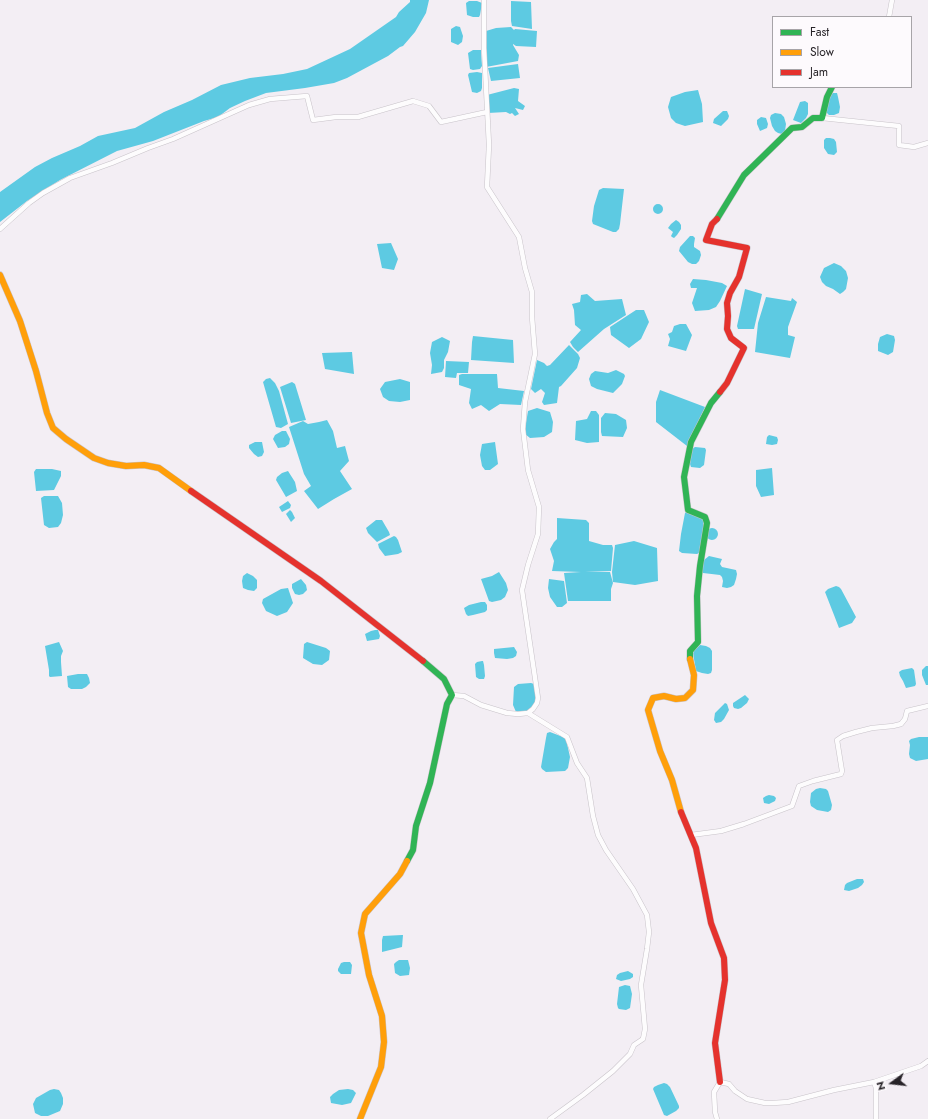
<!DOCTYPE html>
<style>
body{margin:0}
#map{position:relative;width:928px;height:1119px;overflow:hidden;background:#f3eef4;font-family:Jost,sans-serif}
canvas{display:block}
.legend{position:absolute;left:772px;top:16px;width:140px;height:72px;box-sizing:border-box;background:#fdfafd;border:1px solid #a7a4a8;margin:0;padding:5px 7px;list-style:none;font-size:12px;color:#272328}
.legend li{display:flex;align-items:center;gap:8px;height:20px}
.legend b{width:20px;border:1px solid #a7a4a8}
.north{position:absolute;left:872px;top:1063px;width:40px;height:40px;-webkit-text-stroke:3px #fdfafd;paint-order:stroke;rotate:255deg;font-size:11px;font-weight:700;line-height:16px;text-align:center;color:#272328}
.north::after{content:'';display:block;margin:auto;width:14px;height:18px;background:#272328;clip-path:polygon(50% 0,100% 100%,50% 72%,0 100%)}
</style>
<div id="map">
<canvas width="928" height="1119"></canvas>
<ul class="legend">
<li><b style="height:5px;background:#30b455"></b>Fast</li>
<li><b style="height:5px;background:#ff9f0a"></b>Slow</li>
<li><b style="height:5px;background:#e5322d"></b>Jam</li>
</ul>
<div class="north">N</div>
</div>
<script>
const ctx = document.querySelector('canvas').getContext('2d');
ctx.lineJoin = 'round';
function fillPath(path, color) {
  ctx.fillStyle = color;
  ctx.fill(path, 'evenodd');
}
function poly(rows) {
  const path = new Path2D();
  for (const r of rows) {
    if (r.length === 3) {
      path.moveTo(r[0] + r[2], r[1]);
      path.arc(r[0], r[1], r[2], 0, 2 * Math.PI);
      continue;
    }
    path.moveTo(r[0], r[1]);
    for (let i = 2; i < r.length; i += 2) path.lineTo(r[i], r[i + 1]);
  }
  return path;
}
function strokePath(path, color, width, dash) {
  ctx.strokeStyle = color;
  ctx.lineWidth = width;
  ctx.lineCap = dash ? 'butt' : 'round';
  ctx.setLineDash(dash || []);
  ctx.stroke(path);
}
const water = poly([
 [410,0,429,0,426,13,415,32,403,46,400,47,388,56,347,78,334,83,305,88,266,93,245,101,230,108,218,117,204,121,153,141,117,151,60,180,27,201,0,222,0,192,35,167,52,158,80,146,98,136,135,128,164,112,192,100,221,85,250,78,283,74,307,69,350,49,396,17,399,12,410,2],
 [469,1,477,1,482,3,480,15,479,17,473,17,467,15,466,3],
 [511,1,531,2,532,29,512,26,511,21],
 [456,26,460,27,463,36,462,42,458,45,451,42,451,29],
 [511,27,514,30,515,29,537,31,536,47,516,46,513,44,513,45,519,55,518,61,486,67,485,51,486,31,496,28],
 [473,50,481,50,481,52,482,66,480,69,473,70,470,69,468,53],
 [518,64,520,78,491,81,488,68],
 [477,72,482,73,482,88,481,91,477,93,472,92,468,75,469,73],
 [514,88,519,89,518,101,525,106,523,110,515,108,519,114,515,116,512,113,510,114,506,112,488,113,487,95],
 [698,90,702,104,703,122,685,126,676,123,671,118,668,107,671,97,685,92],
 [833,93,837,93,838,97,840,107,839,113,834,115,829,115,826,112,826,109,831,94],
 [805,101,808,103,808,114,806,118,801,123,793,120,800,102],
 [723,111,727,111,729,116,728,119,721,126,713,123,714,119],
 [775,113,781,114,784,117,786,124,785,131,782,134,778,133,775,131,772,126,770,118,771,115],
 [761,117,766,118,768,124,767,128,760,131,757,124,757,120],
 [826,138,830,138,834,139,836,142,837,152,834,155,828,154,824,148,824,140],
 [603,188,624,189,620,224,619,229,616,232,613,232,593,224,592,221,594,206,599,190],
 [658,209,5],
 [676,220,679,222,681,225,681,229,677,235,674,238,672,237,671,236,673,232,668,228,671,224],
 [690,236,693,236,695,238,694,244,694,247,700,251,701,255,699,261,696,264,692,264,688,262,679,251,680,247],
 [391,243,398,259,394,270,382,268,377,244],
 [834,263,841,266,846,271,848,278,846,289,843,292,840,294,833,289,826,286,822,282,820,277,824,268],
 [693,279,706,280,722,283,727,286,720,301,716,307,709,310,695,311,692,303,697,288,691,288,690,284],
 [745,289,762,294,754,329,738,329,737,326],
 [587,294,595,301,622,299,626,315,604,329,578,352,573,347,570,342,581,330,575,325,574,310,572,304,580,302,581,295],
 [766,297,791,301,792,298,797,302,788,327,788,335,795,337,790,358,755,352,758,323],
 [636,310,644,310,649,322,641,339,629,348,611,335,610,327],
 [680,324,686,324,692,335,686,351,668,346,670,339,668,334,672,332,674,326],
 [887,334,894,336,895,340,893,352,888,355,878,351,878,344,880,337],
 [473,336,513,340,514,363,471,360,472,342],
 [442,337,450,341,448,352,444,360,444,368,442,372,431,374,432,365,430,353,432,342],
 [569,345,578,354,580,358,577,368,561,386,559,387,557,403,544,405,542,402,545,393,541,389,535,393,531,389,537,360,544,363,547,366,550,365],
 [352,352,354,374,325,369,322,353],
 [446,361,469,362,468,373,457,373,456,378,445,377],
 [616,370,624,374,625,376,622,384,613,393,597,389,591,386,589,379,591,374,595,371,608,373],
 [462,374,497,374,498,388,524,391,521,405,500,404,489,411,481,405,472,409,469,403,471,389,459,385,459,375],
 [270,378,275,383,279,391,288,424,281,428,276,427,265,389,263,382,266,379],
 [400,379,410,382,410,400,400,402,389,401,383,397,380,389,385,382],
 [292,382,295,384,306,420,291,423,280,387],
 [660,390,705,407,687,446,656,422,656,402],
 [537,408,550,412,553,422,552,432,544,437,530,438,525,434,525,429,528,411],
 [591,411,596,411,599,415,599,442,587,443,575,440,576,421,587,419],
 [605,413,616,414,626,420,627,428,623,437,602,436,601,432,601,418],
 [327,420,333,431,337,448,345,446,349,461,340,471,352,489,334,499,318,509,304,491,311,486,304,474,289,427,303,421,308,424,319,422],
 [282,431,286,431,290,439,289,444,285,447,278,448,273,439,275,435],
 [769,435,777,437,778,440,777,444,772,445,766,444,767,437],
 [255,442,262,442,264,452,262,456,258,457,254,454,249,448,249,445],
 [495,442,498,464,490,470,485,470,482,466,480,455,482,444],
 [695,447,705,448,706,450,704,465,700,468,691,467,690,464,691,451,692,449],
 [772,468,774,495,761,497,756,486,756,470],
 [36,469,52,469,61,471,61,476,54,490,36,491,34,472],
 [288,471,295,482,297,491,286,497,276,480,277,477,282,473],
 [44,496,58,496,62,503,63,515,61,523,58,527,49,528,44,525,41,498],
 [288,501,291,505,290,508,282,512,279,507],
 [290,510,292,512,295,518,291,522,286,514],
 [686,512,691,512,704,520,701,546,699,553,697,554,682,553,679,551,681,534,685,513],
 [557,518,586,520,589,523,589,541,603,545,612,545,613,548,611,571,585,572,610,572,613,583,611,589,611,601,568,601,564,573,581,572,552,571,554,561,550,549,554,542,557,539],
 [376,520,382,520,389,532,390,535,377,542,368,533,366,528],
 [712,534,6],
 [394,536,396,537,398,540,402,552,398,554,385,556,379,548,378,544],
 [634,541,657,548,658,581,635,585,613,582,612,572,615,545],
 [709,556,722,559,720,564,722,567,736,570,737,574,736,579,734,585,731,587,727,588,722,587,723,581,722,577,720,575,703,573,701,568,704,560],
 [499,572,506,583,508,590,505,597,501,600,492,602,489,601,481,579,492,576],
 [247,573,253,576,257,580,257,588,254,591,248,590,243,588,242,581,243,576],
 [301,579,306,585,307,590,303,594,299,595,295,594,292,588,292,584],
 [549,579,564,581,567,603,562,607,557,607,550,597,548,588],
 [836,586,839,587,841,589,856,617,852,623,839,628,834,615,825,592,828,589],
 [288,588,293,603,287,612,277,616,266,611,262,603,263,599,281,589],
 [481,602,485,602,487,605,487,610,485,612,473,615,468,616,466,614,464,608,469,605],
 [375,630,378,630,380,636,379,639,367,641,365,634,371,631],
 [59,642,63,651,61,656,61,662,62,676,50,677,49,676,49,670,45,646],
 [307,642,326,648,330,651,329,660,322,665,313,664,303,658,304,644],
 [700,645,706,646,710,648,712,651,712,670,711,673,708,674,702,673,696,671,693,653,694,651],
 [514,647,517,652,516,656,513,658,507,659,495,658,494,653,494,649],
 [482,661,483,661,484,665,485,676,484,679,479,679,476,677,475,664,477,662],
 [926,666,928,666,928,685,926,685,922,675,922,670],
 [912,668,914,670,916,684,915,686,906,688,903,681,900,676,899,672,902,670],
 [78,674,87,674,89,678,90,683,86,687,82,689,71,689,68,687,67,676],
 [531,683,534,684,536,699,534,705,527,711,516,712,513,705,514,687,518,684],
 [745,695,749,699,747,703,741,708,738,709,734,708,733,706,733,703],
 [725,703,727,704,729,710,724,719,721,722,716,723,714,720,715,713],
 [550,732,563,737,566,739,570,757,568,768,565,771,546,772,542,769,541,767,546,738,547,733],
 [919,737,928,737,928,759,916,761,910,758,909,754,910,745,909,741,911,739],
 [820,788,826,789,828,791,832,805,831,810,828,812,817,810,811,806,810,802,811,793,816,789],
 [769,795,774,796,776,798,775,801,769,804,764,803,763,798,766,796],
 [857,879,863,879,864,882,862,885,858,888,849,891,844,890,845,885,847,883],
 [402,935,403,935,402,947,382,952,382,940,383,936],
 [399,960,408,960,410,968,409,975,400,976,395,973,394,964,396,962],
 [344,962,350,962,352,965,351,974,341,974,338,971,338,969,341,963],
 [628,971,633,974,633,977,630,979,621,981,616,979,617,975,620,973],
 [625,985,630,986,632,994,630,1008,626,1010,619,1009,618,1008,617,1004,619,987],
 [664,1083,667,1084,670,1087,679,1106,679,1108,676,1111,667,1116,664,1115,653,1089,654,1087,658,1085],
 [54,1089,59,1090,61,1093,63,1098,63,1104,60,1111,48,1116,41,1116,35,1113,33,1104,36,1098,50,1090],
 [348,1089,353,1090,356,1093,351,1103,342,1105,331,1103,330,1097,333,1094,339,1090]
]);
const street = poly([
 [889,17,892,0],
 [822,118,899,126,899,145,914,147,928,143],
 [0,229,29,203,43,193,70,178,112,163,148,148,173,139,249,105,270,99,307,96,313,120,336,117,358,117,413,101,429,106,441,122,487,112],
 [452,695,464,696,481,705,507,713,518,714,528,713,533,709,537,703,538,698,522,590,528,565,538,534,539,507,528,470,523,429,525,402,535,354,532,317,532,292,525,268,519,237,487,187,489,145,484,48,484,0],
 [528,713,567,737,577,763,587,778,593,816,598,835,606,850,633,889,647,915,649,932,647,949,641,985,645,1029,643,1039,634,1045,630,1054,613,1071,583,1095,550,1119],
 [691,835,721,831,744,824,792,806,799,786,813,781,841,774,842,771,837,740,843,736,856,732,872,728,893,726,901,724,905,719,907,711,928,706],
 [874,1082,876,1088,876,1119],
 [717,1119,715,1112,714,1092,720,1082,729,1084,735,1091,747,1099,765,1103,773,1103,788,1102,834,1090,874,1082,921,1066,928,1061]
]);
const fast = poly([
 [717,219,744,175,792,128,802,127,813,118,822,118,827,97,832,87],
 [690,659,690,651,698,642,697,596,700,566,707,523,705,517,688,510,684,477,691,442,711,403,720,392],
 [407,861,413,850,416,826,430,783,447,704,452,695,444,679,423,661]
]);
const slow = poly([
 [0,275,20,321,36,371,47,413,53,428,66,439,94,458,108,463,126,466,144,465,159,468,191,491],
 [681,812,672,780,660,751,648,710,653,698,664,696,676,699,685,698,693,690,694,675,690,659],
 [360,1119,381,1067,384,1042,382,1016,369,975,361,933,365,914,400,874,407,861]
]);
const jam = poly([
 [717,219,712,224,706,240,747,248,739,277,730,293,727,303,728,316,727,329,731,338,744,348,727,383,720,392],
 [191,491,321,581,423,661],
 [681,812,696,848,711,923,724,958,725,980,715,1043,720,1082]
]);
fillPath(water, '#5dcae2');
strokePath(street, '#c8c3c9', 5.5);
strokePath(fast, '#c8c3c9', 7);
strokePath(slow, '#c8c3c9', 7);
strokePath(jam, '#c8c3c9', 7);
strokePath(street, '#fdfcfd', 4.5);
strokePath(fast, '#30b455', 6);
strokePath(slow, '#ff9f0a', 6);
strokePath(jam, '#e5322d', 6);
</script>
